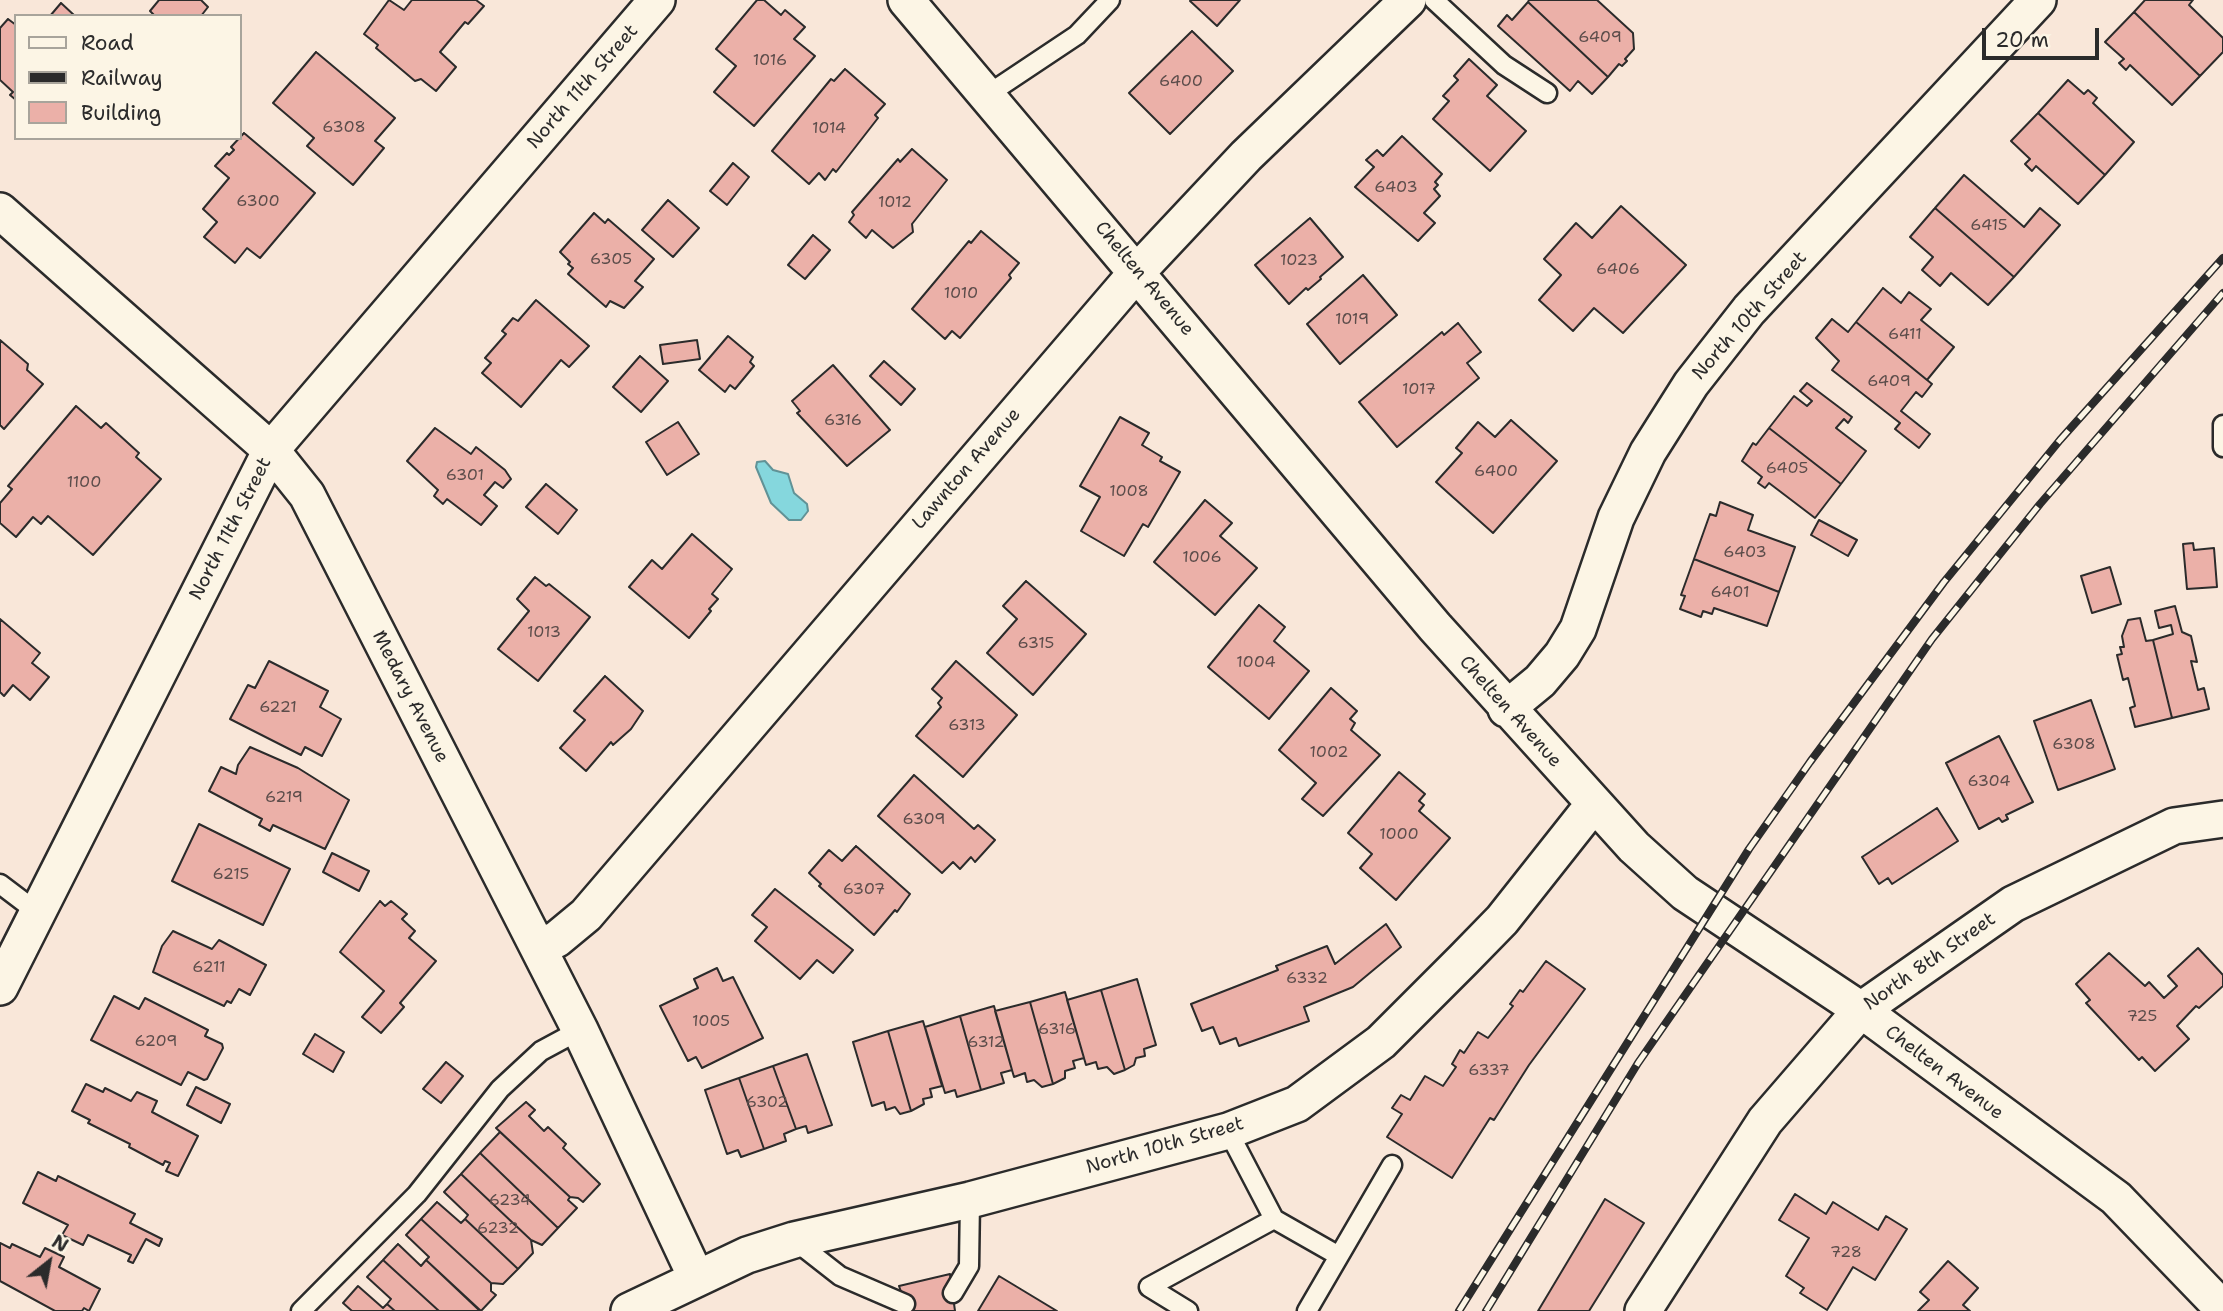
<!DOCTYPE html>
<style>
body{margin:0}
#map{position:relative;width:2223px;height:1311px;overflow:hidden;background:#f9e7d9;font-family:"Shantell Sans",sans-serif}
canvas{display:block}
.legend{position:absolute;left:14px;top:14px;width:228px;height:126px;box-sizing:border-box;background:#fcf5e5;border:2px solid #a8a49b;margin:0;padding:9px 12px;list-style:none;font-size:21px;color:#2b2b2b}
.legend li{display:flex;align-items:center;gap:14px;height:35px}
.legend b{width:35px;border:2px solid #a8a49b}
.north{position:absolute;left:14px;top:1227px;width:70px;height:70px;-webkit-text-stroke:5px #fcf5e5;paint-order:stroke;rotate:31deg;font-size:19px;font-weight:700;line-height:28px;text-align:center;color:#2b2b2b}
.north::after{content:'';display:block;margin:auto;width:24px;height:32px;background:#2b2b2b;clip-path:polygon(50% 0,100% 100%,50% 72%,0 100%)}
.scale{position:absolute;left:1982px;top:28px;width:117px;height:32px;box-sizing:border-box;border:4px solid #2b2b2b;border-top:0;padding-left:9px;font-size:21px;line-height:24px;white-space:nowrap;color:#2b2b2b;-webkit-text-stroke:5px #fcf5e5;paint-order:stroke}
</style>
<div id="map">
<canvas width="2223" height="1311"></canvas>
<ul class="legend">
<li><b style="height:9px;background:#fcf5e5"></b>Road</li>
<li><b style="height:9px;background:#2b2b2b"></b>Railway</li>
<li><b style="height:19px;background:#ebb0a8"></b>Building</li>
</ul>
<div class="north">N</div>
<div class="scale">20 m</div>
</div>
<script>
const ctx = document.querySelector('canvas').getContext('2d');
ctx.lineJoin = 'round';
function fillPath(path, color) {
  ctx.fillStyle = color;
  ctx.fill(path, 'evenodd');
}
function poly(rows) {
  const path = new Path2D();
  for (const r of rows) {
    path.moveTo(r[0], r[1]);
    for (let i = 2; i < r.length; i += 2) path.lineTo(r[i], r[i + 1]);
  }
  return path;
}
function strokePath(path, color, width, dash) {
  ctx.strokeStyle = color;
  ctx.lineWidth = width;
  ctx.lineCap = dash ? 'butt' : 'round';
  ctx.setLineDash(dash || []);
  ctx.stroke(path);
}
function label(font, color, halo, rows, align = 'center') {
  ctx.font = font + ' "Shantell Sans",sans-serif';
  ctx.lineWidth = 6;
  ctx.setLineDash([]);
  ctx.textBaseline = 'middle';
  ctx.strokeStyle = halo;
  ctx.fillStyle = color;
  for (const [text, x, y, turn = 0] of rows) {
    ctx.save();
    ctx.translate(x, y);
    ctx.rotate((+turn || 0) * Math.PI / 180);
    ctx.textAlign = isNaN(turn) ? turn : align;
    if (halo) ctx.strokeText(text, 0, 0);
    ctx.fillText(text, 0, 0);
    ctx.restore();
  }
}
const water = poly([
 [765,461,773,470,788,474,794,493,807,504,808,511,801,520,789,520,771,503,756,467,757,462,765,461]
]);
const building = poly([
 [159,0,201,0,208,7,201,16,155,16,150,11,159,0],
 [389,0,404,10,412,0,476,0,484,6,468,24,465,22,440,52,456,67,436,91,421,79,415,81,376,48,378,45,364,34,389,0],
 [757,0,764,0,781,15,785,10,805,27,794,39,815,56,754,126,714,92,736,66,716,49,757,0],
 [1240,0,1217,26,1190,1,1191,0,1240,0],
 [1529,0,1597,0,1633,33,1634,49,1625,59,1627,61,1622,66,1619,64,1608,77,1528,2,1529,0],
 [2145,0,2193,0,2189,5,2223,38,2223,52,2200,76,2134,12,2145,0],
 [1528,2,1608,77,1592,94,1578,81,1570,91,1498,26,1507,15,1512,20,1528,2],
 [61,3,75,16,50,16,61,3],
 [2134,12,2200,76,2172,105,2130,65,2126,70,2119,63,2124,59,2105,42,2134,12],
 [8,19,16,25,16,100,10,95,13,92,0,80,0,28,8,19],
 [1192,31,1233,71,1170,134,1129,93,1192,31],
 [316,52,395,118,375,141,384,148,353,185,307,146,314,138,273,103,316,52],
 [1469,59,1497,85,1487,96,1526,131,1490,171,1433,119,1449,101,1443,96,1458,80,1454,76,1469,59],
 [845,69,885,104,875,115,878,118,836,172,833,169,825,180,819,173,809,184,772,151,831,79,834,81,845,69],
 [2068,80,2084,94,2088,90,2097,98,2093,103,2134,142,2105,175,2038,113,2068,80],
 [2038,113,2105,175,2078,204,2036,166,2032,171,2025,164,2030,159,2011,141,2038,113],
 [244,133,315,193,260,258,247,248,235,263,204,237,217,222,203,209,229,178,215,166,227,153,229,155,234,150,231,147,244,133],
 [1402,136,1442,174,1435,182,1438,185,1434,189,1440,196,1424,213,1435,223,1418,241,1355,187,1374,167,1366,160,1377,150,1383,156,1402,136],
 [912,149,947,180,912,224,913,232,893,248,872,230,866,238,849,222,854,215,852,212,898,159,900,162,912,149],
 [733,163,749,177,727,205,710,191,733,163],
 [1964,175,2024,227,2040,208,2060,225,2014,277,1935,208,1964,175],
 [668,200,699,228,673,257,642,230,668,200],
 [1621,206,1686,265,1623,333,1594,308,1573,331,1539,300,1561,275,1544,259,1576,223,1592,238,1621,206],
 [1935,208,2014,277,1988,305,1951,273,1940,286,1922,270,1933,257,1910,237,1935,208],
 [594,213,605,223,608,219,654,259,635,281,643,287,624,308,610,301,606,307,568,274,573,268,568,264,570,262,560,252,594,213],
 [1310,218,1343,257,1320,277,1321,279,1308,290,1306,288,1289,304,1255,265,1310,218],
 [981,231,1019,263,1009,275,1011,278,960,338,952,331,945,339,912,309,969,241,971,243,981,231],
 [813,235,830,250,805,279,788,265,813,235],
 [1363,275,1397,315,1340,364,1307,324,1363,275],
 [1883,288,1901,303,1909,292,1931,309,1921,320,1954,347,1927,380,1856,322,1883,288],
 [536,300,589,346,569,367,561,360,521,407,482,373,491,363,485,358,506,334,502,331,513,318,518,321,536,300],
 [1832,319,1848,332,1856,322,1932,384,1922,397,1916,392,1901,411,1930,434,1919,448,1895,429,1900,423,1832,370,1839,361,1816,338,1832,319],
 [1458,323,1481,352,1467,363,1479,378,1397,447,1359,402,1442,332,1444,335,1458,323],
 [728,336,753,357,750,362,754,366,735,389,730,385,725,392,699,370,728,336],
 [0,340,28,364,27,370,43,384,4,429,0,425,0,340],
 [697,340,700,359,663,364,660,345,697,340],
 [640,356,668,381,641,412,613,387,640,356],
 [884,361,915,389,901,405,870,376,884,361],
 [833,365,890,430,847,466,797,413,800,411,792,401,833,365],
 [1807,383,1852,417,1848,423,1844,419,1836,428,1866,451,1841,484,1769,428,1794,396,1807,406,1812,401,1800,391,1807,383],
 [76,406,101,428,106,423,139,453,136,457,161,479,93,555,48,516,41,524,33,517,16,537,0,523,0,503,12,489,8,486,76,406],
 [1120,417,1149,433,1142,445,1162,457,1160,461,1180,472,1148,527,1143,524,1124,556,1081,531,1100,497,1080,486,1120,417],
 [1511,420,1557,461,1493,533,1436,482,1462,453,1456,448,1478,422,1495,437,1511,420],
 [678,422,699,454,667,475,646,442,678,422],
 [435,428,471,454,476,447,505,470,511,479,503,488,495,482,484,495,497,506,481,525,447,499,443,504,434,496,438,490,407,461,435,428],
 [1769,428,1841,484,1815,518,1769,483,1765,488,1758,483,1762,477,1742,461,1753,443,1756,445,1769,428],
 [546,484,577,510,558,534,526,507,546,484],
 [1205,500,1232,523,1220,536,1257,568,1215,615,1154,562,1205,500],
 [1720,502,1753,515,1748,530,1795,547,1779,592,1694,559,1710,514,1716,516,1720,502],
 [1819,520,1857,540,1848,556,1811,535,1819,520],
 [692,534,732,569,712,594,718,599,709,609,711,611,689,638,629,587,652,560,662,569,692,534],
 [2193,543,2194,550,2214,548,2217,587,2187,589,2183,544,2193,543],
 [1694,559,1779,592,1767,626,1714,608,1712,614,1703,611,1701,617,1680,609,1685,596,1681,595,1694,559],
 [2110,567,2121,604,2092,613,2081,576,2110,567],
 [535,577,546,586,549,584,590,617,538,681,498,649,529,611,517,599,535,577],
 [1026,581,1086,634,1033,695,987,653,1017,619,1003,606,1026,581],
 [1259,605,1285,627,1274,641,1309,671,1269,719,1208,667,1259,605],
 [2175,606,2182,632,2191,636,2197,662,2191,661,2198,690,2204,688,2209,709,2172,718,2153,640,2173,634,2171,625,2159,628,2155,611,2175,606],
 [2140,618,2146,641,2153,640,2172,718,2135,727,2130,708,2135,706,2128,678,2123,680,2117,655,2122,654,2120,647,2124,647,2122,636,2128,620,2140,618],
 [0,619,40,653,32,663,49,677,30,700,13,685,4,696,0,692,0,619],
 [269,661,328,691,320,707,341,719,322,756,305,747,301,755,230,719,248,685,255,688,269,661],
 [956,661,1017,715,963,777,916,736,941,707,938,703,942,698,932,689,956,661],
 [605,676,643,711,631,729,613,745,611,742,586,771,560,748,585,720,574,711,605,676],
 [1331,688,1357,711,1350,719,1355,723,1351,730,1380,755,1323,816,1302,799,1316,783,1279,750,1331,688],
 [2091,700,2115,769,2058,790,2034,721,2091,700],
 [1999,736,2033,802,2006,815,2008,819,2002,822,1999,818,1979,829,1946,763,1999,736],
 [250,747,298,768,349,800,325,849,273,825,270,831,259,825,262,819,209,791,221,767,236,774,238,765,250,747],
 [1399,772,1425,794,1419,801,1424,805,1419,811,1450,838,1396,900,1360,868,1372,854,1348,833,1399,772],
 [914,775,974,829,978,825,995,840,975,862,971,857,960,869,953,862,942,873,878,816,914,775],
 [1937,808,1958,841,1892,884,1888,878,1879,884,1862,857,1937,808],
 [199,824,290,869,263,925,172,881,199,824],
 [856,846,910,894,897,912,895,910,874,935,819,886,821,884,809,873,829,850,842,861,856,846],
 [332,853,369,871,359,891,323,872,332,853],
 [775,889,853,950,833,973,817,960,800,979,755,941,767,927,752,915,775,889],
 [380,901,385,906,391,901,407,914,402,919,415,931,409,938,436,961,400,1003,404,1007,381,1033,362,1017,384,991,340,952,380,901],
 [1386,924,1401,947,1353,987,1304,1007,1309,1021,1239,1046,1236,1038,1220,1044,1213,1027,1202,1031,1191,1004,1278,970,1276,966,1327,946,1335,964,1386,924],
 [173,931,212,949,219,940,266,965,250,995,239,989,231,1003,227,1001,224,1006,153,972,162,946,173,931],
 [2198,948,2223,975,2223,986,2199,1008,2196,1006,2177,1026,2189,1039,2155,1071,2142,1057,2139,1060,2086,1003,2090,1000,2076,984,2109,953,2145,986,2149,982,2164,998,2177,986,2168,976,2198,948],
 [1546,961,1585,989,1529,1065,1494,1120,1490,1118,1452,1178,1387,1137,1402,1114,1392,1108,1401,1095,1410,1100,1425,1076,1443,1086,1456,1067,1452,1064,1460,1050,1464,1053,1478,1032,1488,1038,1513,1006,1510,1004,1520,990,1523,992,1546,961],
 [717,968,723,981,733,977,763,1038,702,1068,696,1057,688,1061,660,1006,698,988,694,979,717,968],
 [1137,979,1156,1045,1144,1049,1145,1056,1136,1058,1134,1065,1125,1070,1101,990,1137,979],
 [1101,990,1125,1070,1114,1074,1107,1067,1098,1069,1096,1062,1086,1065,1067,1000,1101,990],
 [1065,992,1084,1058,1073,1061,1075,1068,1065,1071,1065,1078,1053,1084,1030,1002,1065,992],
 [114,996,139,1009,145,998,208,1030,205,1036,222,1044,223,1048,207,1079,204,1080,188,1072,181,1085,91,1040,114,996],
 [1030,1002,1053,1084,1042,1087,1034,1080,1027,1082,1025,1073,1014,1077,995,1011,1030,1002],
 [994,1006,1012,1070,1001,1073,1004,1083,981,1090,960,1016,994,1006],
 [960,1016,981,1090,957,1097,955,1090,945,1093,925,1027,960,1016],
 [923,1021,942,1086,930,1089,932,1097,923,1099,924,1104,911,1111,888,1031,923,1021],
 [888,1031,911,1111,900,1114,895,1107,886,1110,884,1102,872,1106,853,1042,888,1031],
 [315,1034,344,1052,333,1072,303,1054,315,1034],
 [807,1054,832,1125,808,1133,806,1126,796,1129,773,1066,807,1054],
 [446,1062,463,1076,441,1103,423,1089,446,1062],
 [773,1066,796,1129,784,1134,786,1141,764,1149,739,1078,773,1066],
 [739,1078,764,1149,741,1157,738,1150,727,1154,705,1090,739,1078],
 [86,1084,103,1092,105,1088,131,1101,137,1092,157,1101,152,1112,198,1136,178,1176,166,1171,170,1163,165,1161,163,1165,129,1147,130,1144,88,1123,90,1120,72,1111,86,1084],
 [196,1087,230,1104,221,1123,187,1105,196,1087],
 [526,1102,535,1110,529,1116,544,1131,548,1127,566,1144,563,1148,600,1184,583,1202,578,1198,570,1197,496,1128,526,1102],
 [500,1132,570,1197,568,1200,577,1208,558,1228,480,1153,500,1132],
 [480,1153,558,1228,542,1245,531,1240,461,1174,480,1153],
 [38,1172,56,1181,58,1176,135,1214,130,1223,162,1239,159,1246,146,1239,133,1263,128,1261,131,1255,88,1235,83,1245,62,1235,68,1225,23,1203,38,1172],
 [461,1174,531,1240,533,1253,518,1269,465,1219,468,1215,444,1192,461,1174],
 [1795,1194,1826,1214,1833,1202,1878,1230,1886,1216,1907,1229,1875,1280,1853,1267,1827,1310,1800,1293,1804,1288,1786,1276,1809,1238,1779,1220,1795,1194],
 [1605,1199,1644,1223,1589,1311,1538,1311,1605,1199],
 [437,1202,461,1223,465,1219,518,1269,503,1284,491,1283,421,1219,437,1202],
 [421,1219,491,1283,491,1291,496,1295,481,1311,426,1260,429,1257,406,1235,421,1219],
 [0,1243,10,1248,12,1244,40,1257,45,1248,64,1257,59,1267,100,1289,89,1311,84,1308,82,1311,55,1311,0,1281,0,1243],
 [398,1244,421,1266,426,1260,480,1311,439,1311,383,1260,398,1244],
 [383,1260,439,1311,395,1311,387,1304,391,1299,367,1277,383,1260],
 [1948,1261,1978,1288,1963,1305,1970,1311,1918,1311,1929,1300,1920,1292,1948,1261],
 [950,1274,955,1311,908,1311,899,1286,950,1274],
 [999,1276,1057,1311,978,1311,999,1276],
 [358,1286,383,1308,387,1304,395,1311,352,1311,343,1303,358,1286]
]);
const service = poly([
 [1434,0,1504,65,1547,93],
 [987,95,1077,35,1110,0],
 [2223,425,2223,447],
 [0,884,37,912],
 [1274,1219,1339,1256],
 [794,1240,840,1276,905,1304],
 [953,1293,969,1266,970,1200],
 [301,1311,417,1194,500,1089,541,1051,580,1030],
 [1188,1311,1149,1287,1274,1219,1228,1131],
 [1307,1311,1392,1165]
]);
const minor = poly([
 [906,0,1435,627,1634,847,1685,893,1861,1010,2116,1198,2223,1309],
 [0,211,271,450,307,495,580,1030,696,1277],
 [1506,709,1540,681,1562,655,1578,629,1616,518,1648,452,1691,384,1749,310,2038,0],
 [539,948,557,939,586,915,1138,271,1246,156,1408,0],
 [0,987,271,450,657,0],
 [629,1311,747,1255,794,1240,970,1200,1228,1131,1297,1104,1381,1042,1463,960,1502,920,1593,805],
 [1643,1311,1765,1121,1861,1010,2013,904,2174,826,2223,819]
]);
const rail = poly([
 [1459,1311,1749,849,1810,762,1944,582,2060,440,2223,258],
 [1486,1311,1638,1063,1932,639,2040,504,2223,293]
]);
const numberNames = [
 ["6409",1600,38],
 ["1016",770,61],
 ["6400",1181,82],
 ["6308",344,128],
 ["1014",829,129],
 ["6403",1396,188],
 ["6300",258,202],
 ["1012",895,203],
 ["6415",1989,226],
 ["6305",611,260],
 ["1023",1299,261],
 ["6406",1618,270],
 ["1010",961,294],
 ["1019",1352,320],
 ["6411",1905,335],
 ["6409",1889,382],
 ["1017",1419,390],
 ["6316",843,421],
 ["6405",1787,469],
 ["6400",1496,472],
 ["6301",465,476],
 ["1100",84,483],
 ["1008",1129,492],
 ["6403",1745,553],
 ["1006",1202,558],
 ["6401",1730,593],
 ["1013",544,633],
 ["6315",1036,644],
 ["1004",1256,663],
 ["6221",278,708],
 ["6313",967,726],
 ["6308",2074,745],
 ["1002",1329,753],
 ["6304",1989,782],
 ["6219",284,798],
 ["6309",924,820],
 ["1000",1399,835],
 ["6215",231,875],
 ["6307",864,890],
 ["6211",209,968],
 ["6332",1307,979],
 ["725",2142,1017],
 ["1005",711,1022],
 ["6316",1057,1030],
 ["6209",156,1042],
 ["6312",986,1043],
 ["6337",1489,1071],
 ["6302",767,1103],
 ["6234",510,1201],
 ["6232",498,1229],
 ["728",1846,1253]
];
const streetNames = [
 ["North 11th Street",583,87,-49],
 ["Chelten Avenue",1144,279,50],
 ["North 10th Street",1750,316,-49],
 ["Lawnton Avenue",967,469,-49],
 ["North 11th Street",231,529,-63],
 ["Medary Avenue",410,697,63],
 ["Chelten Avenue",1510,712,48],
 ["North 8th Street",1930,962,-35],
 ["Chelten Avenue",1944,1073,37],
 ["North 10th Street",1165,1146,-16]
];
fillPath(water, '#85d7dd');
strokePath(water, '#619296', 2);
fillPath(building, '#ebb0a8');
strokePath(building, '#2b2b2b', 2);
strokePath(service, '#2b2b2b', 23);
strokePath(minor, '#2b2b2b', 40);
strokePath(service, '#fcf5e5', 18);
strokePath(minor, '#fcf5e5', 35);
strokePath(rail, '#2b2b2b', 8);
strokePath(rail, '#fcf5e5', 5, [16]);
label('16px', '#5b4c4a', null, numberNames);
label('19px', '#2b2b2b', '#fcf5e5', streetNames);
</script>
